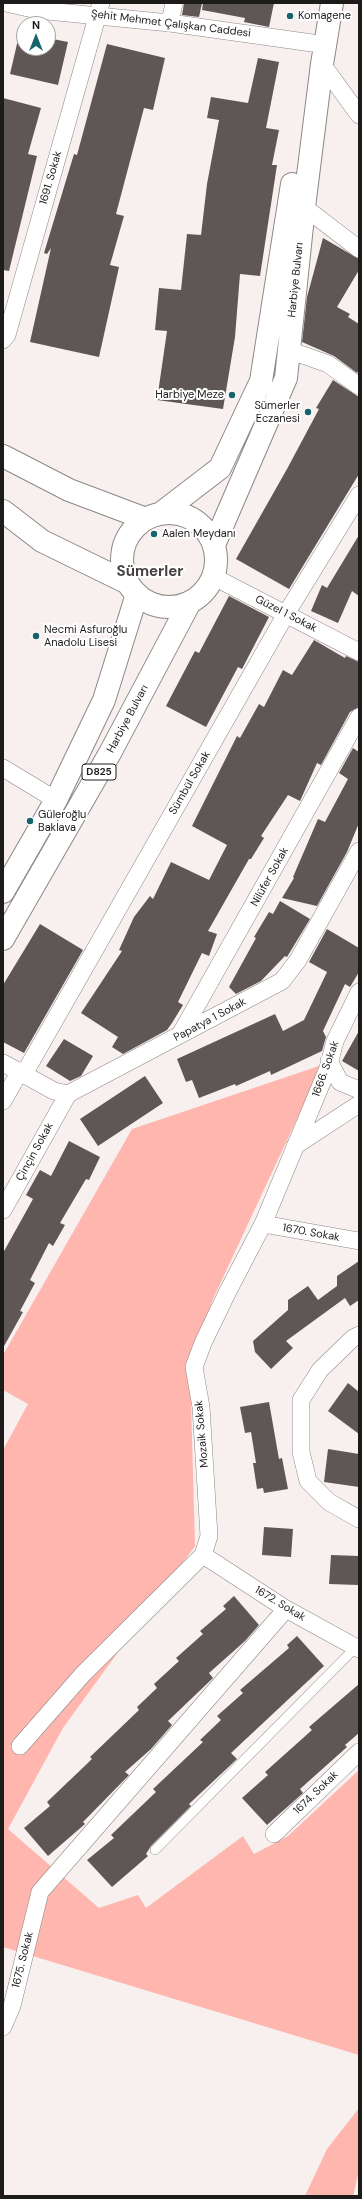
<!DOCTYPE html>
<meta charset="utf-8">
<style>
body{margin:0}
#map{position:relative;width:362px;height:2199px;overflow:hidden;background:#f8f0ef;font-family:"DM Sans",sans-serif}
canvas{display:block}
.frame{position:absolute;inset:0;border:4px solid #1e1b1b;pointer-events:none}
.north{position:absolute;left:16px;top:16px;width:40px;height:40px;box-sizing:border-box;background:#fff;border:1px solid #a5a4a4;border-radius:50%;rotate:0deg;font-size:11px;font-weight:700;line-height:16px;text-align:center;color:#1e1b1b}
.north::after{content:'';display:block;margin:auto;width:14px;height:18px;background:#17646d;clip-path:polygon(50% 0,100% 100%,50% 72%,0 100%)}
</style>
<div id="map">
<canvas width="362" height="2199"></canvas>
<div class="frame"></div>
<div class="north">N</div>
</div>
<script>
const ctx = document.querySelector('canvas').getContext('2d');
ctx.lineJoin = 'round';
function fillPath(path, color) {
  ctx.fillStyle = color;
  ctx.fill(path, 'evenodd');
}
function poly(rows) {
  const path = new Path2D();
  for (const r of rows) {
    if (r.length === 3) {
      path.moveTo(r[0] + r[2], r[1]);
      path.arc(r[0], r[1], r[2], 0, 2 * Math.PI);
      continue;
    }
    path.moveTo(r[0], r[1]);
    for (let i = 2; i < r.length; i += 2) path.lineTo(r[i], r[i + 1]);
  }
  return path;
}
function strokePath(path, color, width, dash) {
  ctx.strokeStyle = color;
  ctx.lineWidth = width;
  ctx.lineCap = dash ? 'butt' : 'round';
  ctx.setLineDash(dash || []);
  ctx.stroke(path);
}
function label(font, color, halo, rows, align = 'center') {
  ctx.font = font + ' "DM Sans",sans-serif';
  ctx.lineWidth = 4;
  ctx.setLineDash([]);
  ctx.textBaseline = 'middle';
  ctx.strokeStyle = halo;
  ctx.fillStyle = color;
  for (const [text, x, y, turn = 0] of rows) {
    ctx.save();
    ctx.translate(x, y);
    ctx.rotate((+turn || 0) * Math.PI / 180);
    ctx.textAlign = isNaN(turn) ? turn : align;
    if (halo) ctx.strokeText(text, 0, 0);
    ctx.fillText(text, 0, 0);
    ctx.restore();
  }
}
const green = poly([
 [322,1065,213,1299,190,1365,195,1546,63,1728,8,1829,99,1908,138,1895,146,1908,243,1836,254,1854,288,1836,359,1770,359,2055,3,1947,3,1450,28,1404,3,1390,3,1355,132,1129],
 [359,2108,359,2171,353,2196,305,2196,327,2149]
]);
const building = poly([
 [184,3,202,3,199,17,182,15],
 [203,3,274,3,269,27,244,22,245,18,202,10],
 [20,31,24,32,24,48,48,48,48,38,68,42,58,85,10,74],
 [107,44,165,58,153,110,144,108,116,214,124,216,110,265,119,267,99,357,30,342,51,248,47,254,44,253,74,154,77,155],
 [258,58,279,62,266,128,279,130,272,165,277,165,260,276,240,274,235,337,223,409,157,400,167,331,155,330,159,288,181,290,187,234,201,235,207,184,219,120,207,118,211,97,248,103],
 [3,98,41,108,28,154,37,156,9,271,3,270],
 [323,238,359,259,359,270,337,307,350,314,348,317,359,324,359,370,357,373,334,356,302,342,307,297],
 [333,380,359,397,359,474,289,589,236,559,287,469,319,409,316,408],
 [359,535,359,596,352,591,338,623,311,611,322,585,327,588],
 [229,596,269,617,242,669,238,667,206,727,166,706,195,651,199,653],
 [314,640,345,658,346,656,359,662,359,707,350,712,321,765,317,763,300,801,288,795,261,836,264,838,251,859,249,859,208,931,217,934,209,956,202,953,178,1002,183,1005,172,1023,167,1030,123,1054,112,1047,118,1037,81,1013,122,951,119,950,134,917,150,896,153,899,171,862,209,880,227,845,192,826,237,736,240,738,259,704,264,707,283,670,292,675],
 [353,748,359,752,359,823,347,852,317,906,282,898,294,878,293,877,318,819,325,822,348,779,339,773],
 [280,901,310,919,287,957,285,956,261,981,236,994,229,987,256,938,254,937,269,912,273,914],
 [40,924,83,950,24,1053,3,1042,3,985],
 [327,929,359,948,359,972,350,987,345,984,323,1031,326,1037,322,1051,271,1075,270,1071,236,1086,235,1084,199,1098,192,1080,186,1082,177,1059,275,1014,283,1031,304,1020,327,972,309,962],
 [359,1031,359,1071,342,1061],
 [64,1039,93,1056,81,1076,70,1081,46,1066],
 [145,1076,163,1103,98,1146,80,1119],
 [69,1141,100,1157,89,1180,86,1179,60,1223,65,1225,53,1246,49,1243,30,1280,35,1283,20,1311,23,1312,3,1348,3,1253,33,1199,26,1195,40,1170,51,1176],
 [359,1261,359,1300,350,1306,345,1298,286,1341,293,1348,271,1369,255,1352,253,1341,288,1310,288,1300,308,1286,318,1300,337,1286,337,1276],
 [348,1383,359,1392,359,1434,328,1411],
 [269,1402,279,1459,282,1458,288,1489,264,1493,263,1488,257,1489,253,1463,256,1463,251,1432,245,1433,240,1407],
 [328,1449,359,1454,359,1487,324,1482],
 [264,1527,293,1529,291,1557,262,1555],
 [331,1555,359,1556,358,1585,329,1584],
 [234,1596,259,1625,245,1641,209,1673,213,1678,168,1721,172,1725,151,1749,125,1772,129,1775,83,1822,85,1824,48,1856,24,1828,50,1806,47,1802,92,1759,90,1757,139,1710,137,1707,157,1688,154,1684,179,1661,176,1658,203,1634,200,1631,226,1609,223,1606],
 [297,1636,324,1666,231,1753,237,1759,189,1804,191,1806,151,1846,146,1854,148,1856,112,1887,87,1860,114,1838,111,1835,156,1792,153,1789,203,1742,200,1740,221,1720,217,1716,243,1693,240,1690,289,1648,287,1645],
 [359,1684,359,1733,345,1745,347,1747,300,1789,303,1793,267,1825,242,1798,268,1775,265,1772,312,1730,309,1727]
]);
const service = poly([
 [155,1850,356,1647]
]);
const minor = poly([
 [6,3,37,10,170,23,312,43],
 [170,23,174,3],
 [322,64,359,115],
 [304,207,359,249],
 [3,340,7,335,101,3],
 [289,350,328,364,359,386],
 [214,577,359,652],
 [3,768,56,800],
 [180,1035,359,717],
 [329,1061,340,1082,359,1090],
 [3,1063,54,1091,68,1094,282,981,298,960,359,851],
 [24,1074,286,614,359,495],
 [3,1101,20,1071],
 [295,1146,359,1104],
 [3,1210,68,1094],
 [263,1224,359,1241],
 [359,1335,353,1338,320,1370,301,1400,301,1452,308,1481,329,1502,359,1519],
 [203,1555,286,1609,359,1649],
 [20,1746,83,1674,203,1555,209,1536,201,1407,194,1367,203,1343,227,1293,263,1224,328,1068,335,1041,359,992],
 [274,1834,359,1752],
 [3,2027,12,2006,40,1892,286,1609]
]);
const primary = poly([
 [3,456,69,490,146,519],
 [3,511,42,541,128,583],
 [169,560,47],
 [160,514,220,468,261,381,292,184],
 [214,545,286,378,304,207,322,64,332,3],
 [3,892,56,800,104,700,137,594],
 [3,939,110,753,190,602]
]);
const markers = [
 [290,16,4,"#17646d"],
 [232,395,4,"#17646d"],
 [308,412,4,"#17646d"],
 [154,534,4,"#17646d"],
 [36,636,4,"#17646d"],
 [30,821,4,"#17646d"]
];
const shields = [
 [99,772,34]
];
const shieldNames = [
 ["D825",99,772]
];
const poiNames = [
 ["Komagene",298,16],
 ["Harbiye Meze",224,395,"right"],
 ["Sümerler",300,406,"right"],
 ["Eczanesi",300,419,"right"],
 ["Aalen Meydanı",162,534],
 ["Necmi Asfuroğlu",44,630],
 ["Anadolu Lisesi",44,643],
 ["Güleroğlu",38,815],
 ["Baklava",38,828]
];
const streetNames = [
 ["Şehit Mehmet Çalışkan Caddesi",171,24,7],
 ["1691. Sokak",51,178,-74],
 ["Harbiye Bulvarı",296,280,-84],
 ["Güzel 1 Sokak",286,614,27],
 ["Harbiye Bulvarı",128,719,-62],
 ["Sümbül Sokak",190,783,-60],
 ["Nilüfer Sokak",270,877,-61],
 ["Papatya 1 Sokak",210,1020,-28],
 ["1666. Sokak",326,1069,-70],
 ["Çinçin Sokak",35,1152,-61],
 ["1670. Sokak",311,1233,10],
 ["Mozaik Sokak",202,1434,-95],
 ["1672. Sokak",280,1604,31],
 ["1674. Sokak",316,1793,-44],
 ["1675. Sokak",23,1960,-76]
];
const districtNames = [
 ["Sümerler",150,572]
];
fillPath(green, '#feb6ae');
fillPath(building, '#5e5756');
strokePath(service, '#8e8786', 10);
strokePath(minor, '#8e8786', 18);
strokePath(primary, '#8e8786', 24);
strokePath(service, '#fff', 9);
strokePath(minor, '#fff', 17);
strokePath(primary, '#fff', 22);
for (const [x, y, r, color] of markers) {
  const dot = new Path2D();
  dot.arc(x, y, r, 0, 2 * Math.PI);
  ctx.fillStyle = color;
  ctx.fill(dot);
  strokePath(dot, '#fff', 1.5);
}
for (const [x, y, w] of shields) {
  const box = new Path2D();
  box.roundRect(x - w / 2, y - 8, w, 16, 3);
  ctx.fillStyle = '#fff';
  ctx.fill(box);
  strokePath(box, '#1e1b1b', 1);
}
label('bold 10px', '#1e1b1b', null, shieldNames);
label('11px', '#1e1b1b', '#fff', poiNames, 'left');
label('11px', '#1e1b1b', '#fff', streetNames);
label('bold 15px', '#474040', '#fff', districtNames);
</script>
